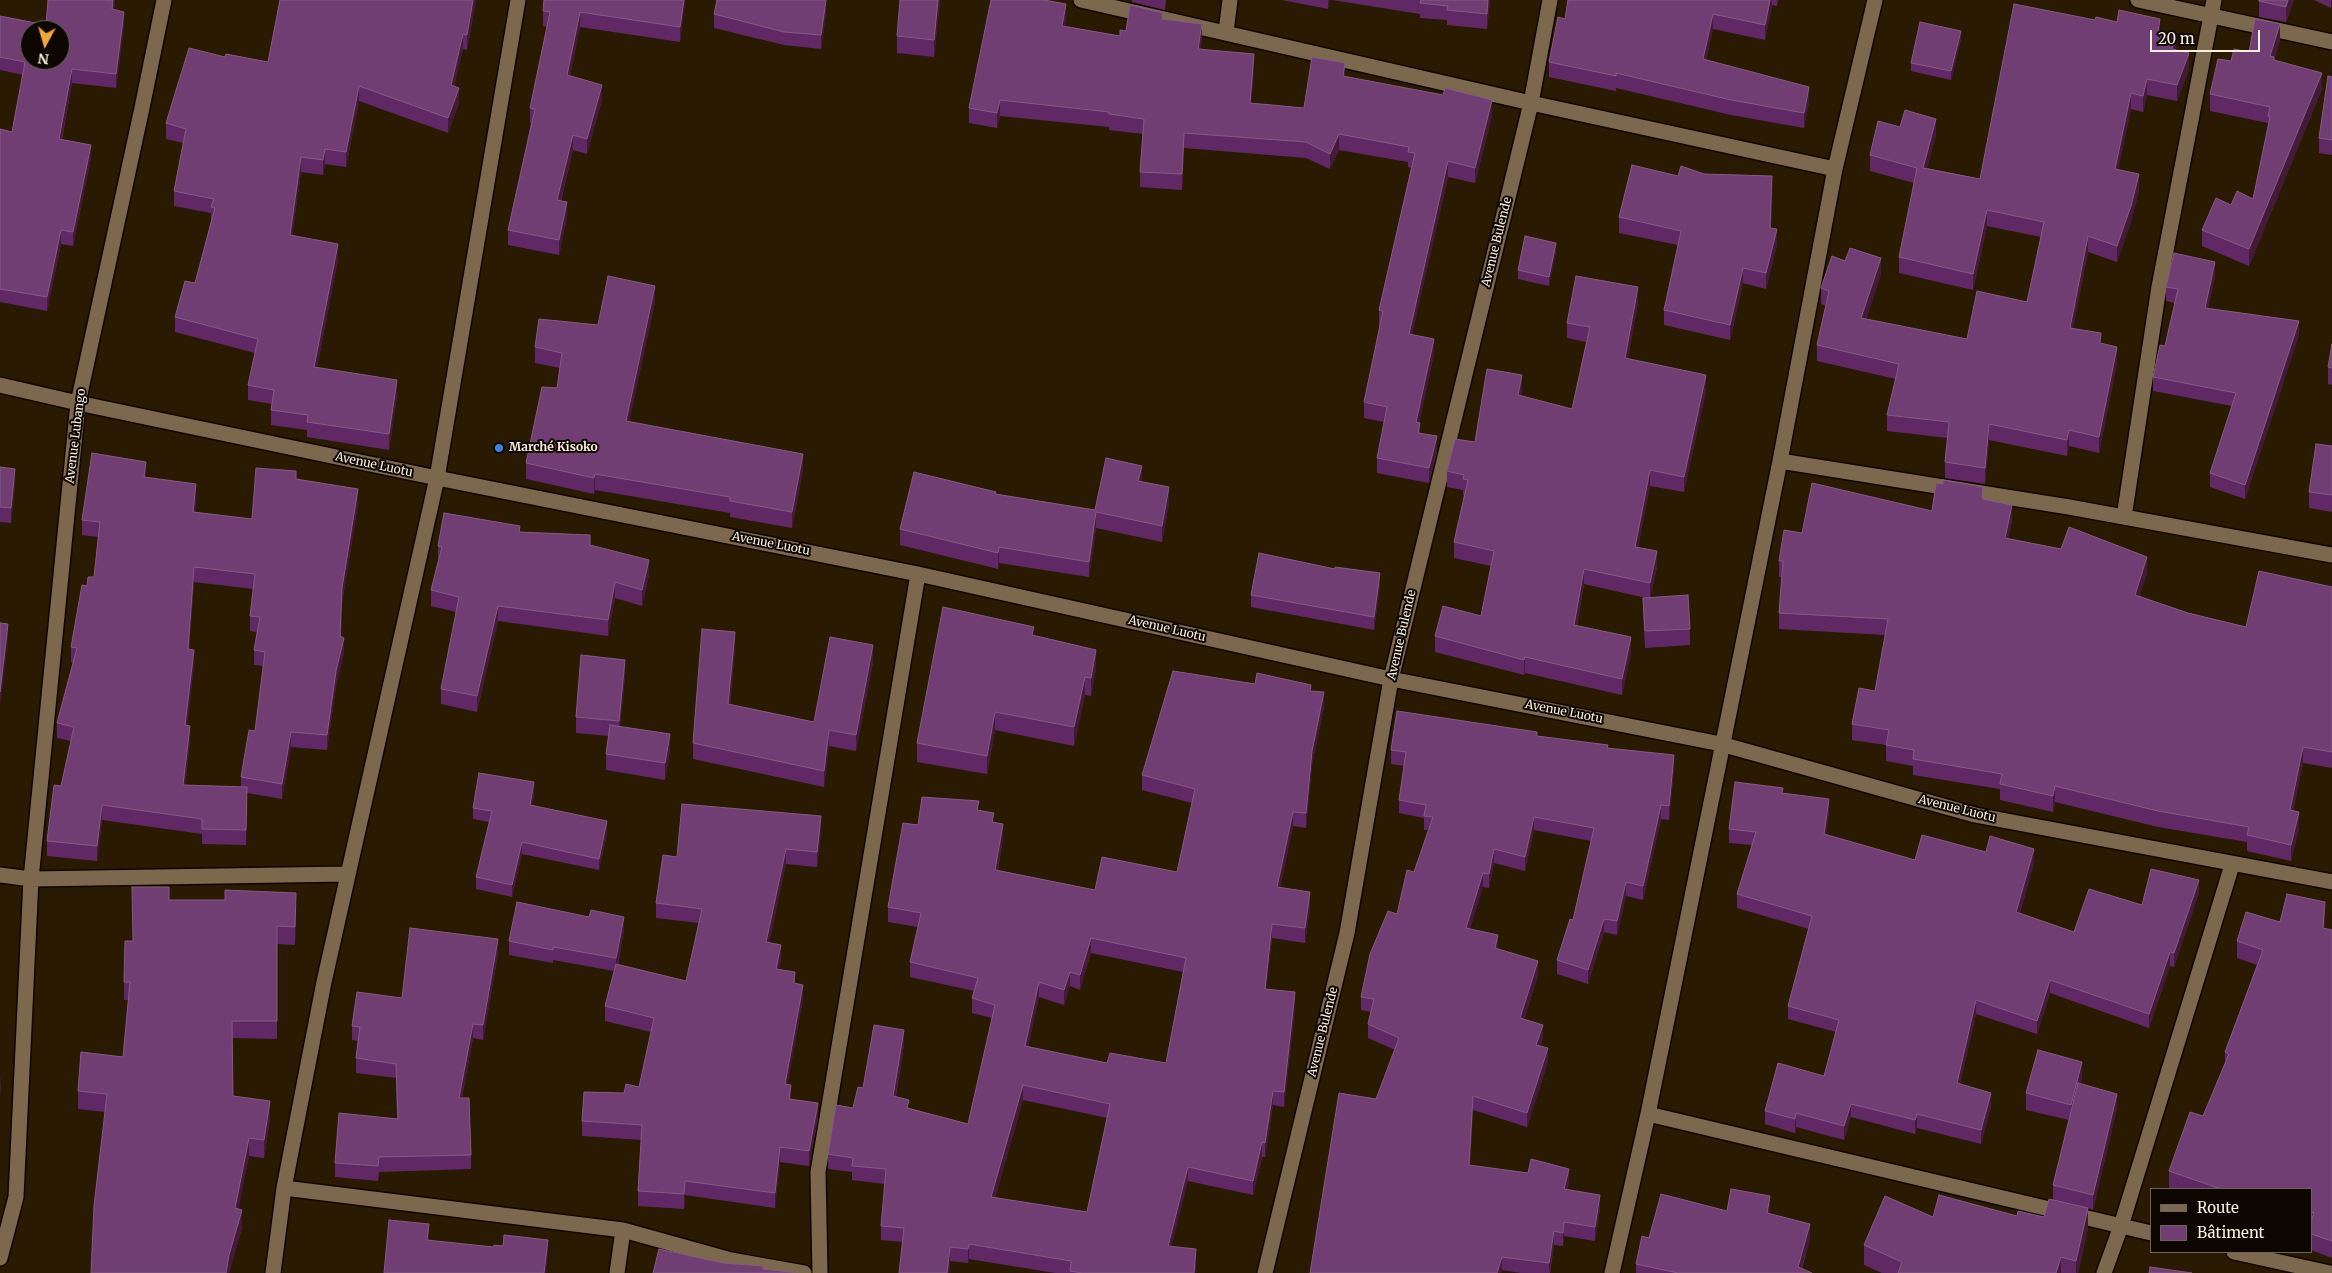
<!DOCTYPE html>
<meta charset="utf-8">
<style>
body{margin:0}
#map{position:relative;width:2332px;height:1273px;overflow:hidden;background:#2a1a01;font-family:Merriweather,serif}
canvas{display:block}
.legend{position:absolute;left:2150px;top:1188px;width:162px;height:65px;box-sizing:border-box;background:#0d0601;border:1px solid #6c635a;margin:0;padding:6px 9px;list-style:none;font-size:15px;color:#faefe0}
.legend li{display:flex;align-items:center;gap:10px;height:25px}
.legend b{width:25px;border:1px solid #6c635a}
.north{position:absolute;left:20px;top:20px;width:50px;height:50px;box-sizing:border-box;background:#0d0601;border:1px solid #6c635a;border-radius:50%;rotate:186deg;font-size:14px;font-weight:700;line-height:20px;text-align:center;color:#faefe0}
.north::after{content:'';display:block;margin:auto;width:18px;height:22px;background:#efa73e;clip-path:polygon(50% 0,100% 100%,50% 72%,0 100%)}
.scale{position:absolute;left:2150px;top:30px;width:110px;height:22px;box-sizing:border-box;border:2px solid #faefe0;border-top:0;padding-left:6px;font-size:15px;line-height:18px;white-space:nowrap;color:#faefe0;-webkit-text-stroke:4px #0d0601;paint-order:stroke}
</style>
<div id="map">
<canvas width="2332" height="1273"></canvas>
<ul class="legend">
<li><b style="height:6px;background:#7b684d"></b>Route</li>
<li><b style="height:14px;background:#703e73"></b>Bâtiment</li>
</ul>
<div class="north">N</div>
<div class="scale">20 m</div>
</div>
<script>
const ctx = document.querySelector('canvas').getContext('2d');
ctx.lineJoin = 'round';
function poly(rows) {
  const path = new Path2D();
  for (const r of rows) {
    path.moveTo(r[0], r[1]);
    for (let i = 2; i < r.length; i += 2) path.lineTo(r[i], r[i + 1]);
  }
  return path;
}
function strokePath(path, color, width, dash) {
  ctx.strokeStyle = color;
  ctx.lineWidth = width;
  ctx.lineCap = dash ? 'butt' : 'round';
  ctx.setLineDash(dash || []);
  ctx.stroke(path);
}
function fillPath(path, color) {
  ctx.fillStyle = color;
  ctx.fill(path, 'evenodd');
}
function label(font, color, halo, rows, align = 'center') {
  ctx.font = font + ' Merriweather,serif';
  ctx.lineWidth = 4;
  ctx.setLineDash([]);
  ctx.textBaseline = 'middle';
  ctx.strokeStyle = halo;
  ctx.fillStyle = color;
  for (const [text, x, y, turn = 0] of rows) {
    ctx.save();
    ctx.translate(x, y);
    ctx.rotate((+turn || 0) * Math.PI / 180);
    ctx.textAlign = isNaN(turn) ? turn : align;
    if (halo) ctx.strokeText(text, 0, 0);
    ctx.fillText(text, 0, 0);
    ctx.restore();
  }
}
const minor = poly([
 [1081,0,1531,103,1835,169],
 [2138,0,2332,42],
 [1226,32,1230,0],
 [0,385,78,403,437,478,918,574,1391,679,1721,744,1975,815,2332,882],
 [1780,461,2069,507,2332,555],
 [2124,517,2159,287,2214,0],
 [0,875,31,879,347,874],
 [1648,1114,2151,1233],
 [284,1188,623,1230,731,1260,804,1273],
 [2234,1252,2330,1273],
 [0,1258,16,1197,31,879,78,403,142,108,164,0],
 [273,1273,284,1188,324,982,437,478,518,0],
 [617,1273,623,1230],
 [820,1273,818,1172,918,574],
 [1265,1273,1347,933,1391,679,1531,103,1550,0],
 [1612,1273,1648,1114,1780,461,1835,169,1875,0],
 [2104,1273,2121,1226,2232,865]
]);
const wall = poly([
 [115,0,114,9,124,26,116,88,72,83,62,140,91,158,73,246,61,244,47,311,0,302,0,129,12,132,23,75,0,70,0,16,46,25],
 [280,0,476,0,467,50,463,49,454,86,459,103,448,133,359,101,346,167,325,164,323,175,301,172,292,236,338,259,317,368,397,396,389,450,307,437,307,430,271,425,271,410,272,404,248,400,248,385,255,353,175,332,175,317,195,283,211,221,211,213,174,206,174,191,183,143,166,139,166,123,225,57,268,62],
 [685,0,680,42,580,27,570,76,602,100,587,154,573,150,561,201,567,217,559,255,508,245,508,230,531,123,530,123,530,108,547,27,543,26,543,11],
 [940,0,934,57,897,53,897,36],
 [1132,0,1166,0,1165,10,1132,2],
 [1282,0,1330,0,1328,9],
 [1332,0,1490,0,1487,29,1447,25,1447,20,1420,18,1420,14],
 [1568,0,1778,0,1777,6,1772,5,1765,40,1713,29,1706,60,1809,102,1804,128,1731,115,1616,88,1616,91,1549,77,1549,62,1565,19],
 [2259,0,2294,0,2286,22,2259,17],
 [2314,0,2332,0,2331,8],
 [714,14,826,14,821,49,784,45,714,28],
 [1066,19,1065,26,1120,36,1126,31,1163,19,1202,40,1200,50,1254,69,1251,103,1304,108,1345,77,1492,116,1475,183,1448,177,1412,334,1434,354,1419,423,1420,434,1437,452,1429,483,1377,473,1377,458,1384,422,1364,418,1364,402,1380,326,1379,326,1379,310,1411,168,1408,167,1408,162,1339,150,1330,169,1306,158,1184,148,1182,190,1140,187,1140,172,1143,134,1109,130,1109,127,1000,116,997,128,969,123,969,108],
 [2095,20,2160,31,2176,50,2189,69,2177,101,2147,95,2143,112,2131,109,2118,169,2139,190,2131,222,2117,262,2088,252,2073,328,2101,344,2117,363,2099,453,2069,446,2067,456,1989,440,1985,484,1945,478,1945,462,1948,438,1887,431,1887,415,1896,379,1817,361,1817,345,1826,306,1821,304,1821,288,1881,274,1866,319,1967,339,2027,302,2041,237,1987,226,1973,290,1899,273,1899,257,1914,183,1870,171,1870,155,1900,127,1936,135,1927,168,1980,179],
 [1961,39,1951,80,1911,71,1911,63],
 [2280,40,2274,60,2322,89,2249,266,2202,246,2202,230,2231,205,2253,199,2268,129,2268,123,2210,111,2210,94,2231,61,2249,52],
 [2332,77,2332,155,2319,153,2319,138],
 [1704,174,1772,192,1771,228,1777,245,1766,289,1743,283,1730,340,1664,325,1664,310,1678,245,1619,233,1619,217,1678,176],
 [1556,251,1549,286,1518,279,1518,270],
 [2215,276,2208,308,2299,335,2245,499,2210,487,2210,473,2232,406,2153,391,2153,377,2165,346,2175,303,2166,301,2166,287],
 [655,302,629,422,803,470,792,528,730,517,730,513,595,490,594,494,526,479,526,463,557,388,560,368,535,363,535,347,598,325],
 [1638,303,1628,358,1706,391,1684,492,1650,486,1638,547,1657,567,1650,597,1690,629,1690,645,1645,648,1643,614,1643,598,1646,598,1584,584,1577,626,1631,653,1622,695,1525,673,1524,675,1435,652,1435,636,1481,616,1491,566,1454,558,1454,542,1464,495,1463,495,1463,490,1447,487,1447,471,1475,442,1522,390,1521,396,1572,409,1586,342,1567,338,1567,323],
 [2332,344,2332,385,2328,384,2328,367],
 [2332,446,2332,512,2309,508,2309,492],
 [0,467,15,485,11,523,0,522],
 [146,477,196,499,195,513,252,519,296,479,358,504,342,603,341,637,344,653,336,686,327,750,291,747,282,799,247,793,246,845,202,844,202,834,102,820,97,861,47,856,47,841,61,786,71,741,57,738,57,723,73,662,71,662,71,647,87,586,94,577,98,537,82,535,82,520],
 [194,582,253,589,250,616,250,631,257,632,254,650,254,665,264,666,255,731,241,777,241,787,185,785,190,741,187,725,194,665,189,649],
 [1142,481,1169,503,1162,542,1096,528,1089,577,999,563,998,569,900,545,900,529,996,494,1095,510],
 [1943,484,1983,499,2012,521,2008,539,2147,573,2139,596,2188,613,2246,627,2332,587,2332,768,2303,763,2293,811,2299,828,2291,861,2247,851,2247,842,2158,827,2055,802,2053,812,2000,800,2000,789,1913,775,1913,766,1886,761,1886,745,1852,740,1852,724,1875,691,1885,635,1779,629,1779,613,1782,577,1779,577,1779,561,1802,533,1932,511],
 [520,532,590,545,649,575,642,606,615,598,608,636,498,621,477,712,441,704,441,689,456,612,431,606,431,590,438,561,438,546],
 [1335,569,1380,586,1374,630,1251,607,1251,595],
 [1034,636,1096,669,1091,696,1085,695,1074,746,995,730,987,774,917,762,917,743],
 [735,648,730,705,814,722,873,662,856,751,829,746,824,787,693,759,693,743],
 [625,676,620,726,670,750,665,780,606,770,606,754,609,736,576,733,576,717],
 [1255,684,1311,691,1324,707,1312,765,1306,828,1293,826,1280,888,1310,907,1305,943,1272,938,1266,989,1295,1007,1284,1107,1273,1105,1265,1157,1262,1157,1253,1195,1188,1181,1171,1246,1196,1264,1195,1273,1055,1273,969,1259,968,1263,950,1261,949,1273,899,1273,903,1242,881,1240,881,1226,885,1184,852,1180,852,1172,828,1169,828,1154,863,1088,904,1045,896,1096,909,1108,968,1124,992,1018,972,1013,972,998,974,991,910,977,910,962,918,927,888,922,888,907,918,825,979,810,994,822,1003,838,998,870,1095,890,1177,872,1192,803,1142,790,1142,775],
 [1091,953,1183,972,1166,1063,1107,1063,1028,1047,1039,997,1064,1005,1070,986,1080,990],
 [1023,1100,1107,1118,1087,1212,995,1198],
 [1537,736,1608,748,1674,769,1669,820,1661,819,1643,900,1626,896,1617,935,1604,932,1588,984,1557,974,1557,960,1573,920,1591,841,1534,830,1525,871,1494,863,1489,888,1483,887,1470,929,1498,949,1538,975,1524,1020,1543,1039,1540,1046,1548,1062,1527,1127,1473,1110,1470,1165,1569,1182,1567,1190,1600,1209,1595,1241,1564,1236,1563,1246,1554,1245,1550,1273,1521,1273,1502,1270,1501,1273,1310,1273,1395,1050,1368,1038,1368,1024,1371,1012,1361,1010,1361,997,1397,914,1414,872,1429,830,1424,830,1424,818,1399,813,1399,800,1404,766,1391,764,1391,750],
 [1783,793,1829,812,1826,835,1915,860,1986,852,2034,863,2020,913,2074,932,2142,905,2199,893,2174,967,2170,966,2149,1028,2050,993,2037,1034,1976,1014,1960,1084,1991,1106,1981,1144,1917,1128,1915,1134,1851,1117,1844,1140,1796,1127,1795,1133,1765,1124,1765,1111,1824,1076,1836,1032,1788,1019,1788,1006,1809,929,1737,908,1737,894,1752,845,1729,843,1729,829],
 [534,794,532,805,607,833,599,870,522,854,512,897,476,889,476,877,489,822,473,819,473,808],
 [821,831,817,867,786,864,769,943,781,960,779,969,795,983,803,999,787,1085,791,1099,818,1118,809,1166,780,1162,775,1208,685,1195,684,1209,638,1206,638,1191,642,1140,582,1136,582,1121,624,1093,639,1087,651,1032,605,1021,605,1006,614,971,553,960,553,963,509,955,509,941,589,917,624,930,618,965,686,981,699,923,656,918,656,903,677,857],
 [169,900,296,911,295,945,277,944,277,1039,232,1038,233,1096,270,1119,264,1158,249,1156,238,1209,242,1228,229,1273,91,1273,105,1112,78,1109,78,1091,123,1057,128,1000,124,1000,124,982,133,941],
 [2325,919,2324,929,2332,930,2332,1258,2311,1250,2311,1189,2172,1189,2169,1188,2169,1171,2203,1116,2225,1064,2225,1052,2257,965,2237,958,2237,941,2280,922],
 [498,954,483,1040,473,1038,462,1098,471,1155,471,1169,379,1172,378,1181,335,1177,335,1163,397,1119,396,1078,356,1073,356,1058,358,1041,352,1040,352,1026,402,998],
 [2082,1078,2080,1084,2117,1108,2093,1210,2088,1208,2088,1228,2078,1273,1882,1273,1864,1265,1864,1245,1933,1217,2017,1216,2044,1217,2053,1200,2053,1185,2069,1120,2026,1110,2026,1093],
 [1770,1210,1769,1214,1810,1238,1802,1269,1812,1273,1636,1273,1636,1264,1649,1238,1727,1211]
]);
const shadedWall = poly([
 [113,0,115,0,112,23,112,9],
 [473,0,476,0,467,50,467,35],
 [684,0,685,0,685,4,680,42,680,27],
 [826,0,826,14,821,49,821,35],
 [938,0,940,0,934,57,934,40],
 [1328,0,1330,0,1328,9],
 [1488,0,1490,0,1487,29,1487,14],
 [1770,0,1772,0,1772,5,1765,40,1765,25],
 [2288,0,2294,0,2286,22,2286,7],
 [2331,0,2332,0,2332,5,2331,8],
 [1066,4,1066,19,1062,41,1062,26],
 [124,12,124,26,116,88,116,74],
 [580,12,580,27,567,90,567,75],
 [1713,14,1713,29,1703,74,1703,59],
 [2160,19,2160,35,2158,31],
 [1202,24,1202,40,1198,65,1198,49],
 [2280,24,2280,40,2274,59,2274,73,2270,56],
 [1961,31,1961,39,1951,80,1951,71],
 [463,34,463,49,451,100,451,85],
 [2176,35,2176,51,2172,49],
 [2189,53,2189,69,2177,101,2177,85],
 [1254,54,1254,69,1250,119,1250,103],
 [1345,63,1345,78,1343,76],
 [72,69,72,83,59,153,59,139],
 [2322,73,2322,89,2249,266,2249,249],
 [2147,79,2147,95,2143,112,2143,96],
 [602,85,602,100,587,154,587,139],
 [359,86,359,101,346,167,346,152],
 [1809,87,1809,102,1804,128,1804,113],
 [459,88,459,103,448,133,448,118],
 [2131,93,2131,109,2115,185,2115,169],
 [1000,100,1000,116,997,128,997,113],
 [1492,100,1492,116,1475,183,1475,168],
 [1936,119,1936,135,1923,184,1923,168],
 [1184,133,1184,148,1182,190,1182,174],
 [1339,134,1339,150,1330,169,1330,154],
 [573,135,573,150,557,215,557,200],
 [91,145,91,158,73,246,73,232],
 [325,149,325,164,323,175,323,160],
 [301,157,301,172,290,251,290,235],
 [1448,161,1448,177,1409,349,1409,334],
 [2139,174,2139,190,2131,222,2117,262,2117,246],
 [1772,176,1772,192,1770,243,1770,228],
 [567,202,567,217,559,255,559,240],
 [1987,210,1987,226,1973,290,1973,274],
 [1777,229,1777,245,1766,289,1766,273],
 [61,230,61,244,47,311,47,297],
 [2088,236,2088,252,2070,344,2070,328],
 [1556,243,1556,251,1549,286,1549,277],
 [338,244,338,259,314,382,314,367],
 [1881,258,1881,274,1861,334,1861,318],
 [2215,262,2215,276,2205,321,2205,308],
 [1743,268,1743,283,1730,340,1730,325],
 [655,286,655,302,626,437,626,421],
 [1638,287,1638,303,1625,373,1625,358],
 [2299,321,2299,335,2245,499,2245,485],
 [1434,339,1434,354,1416,438,1416,422],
 [2117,347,2117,363,2099,453,2099,437],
 [1522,375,1522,390,1518,411,1518,395],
 [1706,375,1706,391,1684,492,1684,477],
 [397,380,397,396,389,450,389,434],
 [1989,424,1989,440,1985,484,1985,468],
 [2069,430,2069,446,2067,456,2067,440],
 [1437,436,1437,452,1429,483,1429,468],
 [803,454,803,470,792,528,792,512],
 [146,462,146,477,144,492,144,477],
 [1142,466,1142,482,1138,481],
 [15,469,15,485,11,523,11,508],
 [1650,470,1650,486,1635,562,1635,547],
 [595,474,595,490,594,494,594,478],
 [196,484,196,499,193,527,193,512],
 [1169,487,1169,503,1162,542,1162,526],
 [358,489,358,504,342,603,340,651,342,588],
 [2012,505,2012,521,2005,554,2005,538],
 [1096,512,1096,528,1089,577,1089,562],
 [999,547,999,563,998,569,998,553],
 [1657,551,1657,567,1650,599,1650,583],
 [2147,557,2147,573,2135,611,2135,595],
 [649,560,649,575,642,606,642,590],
 [194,567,194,582,188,664,188,649],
 [1584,569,1584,584,1574,640,1574,625],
 [1380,573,1380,586,1374,630,1374,617],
 [615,582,615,598,608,636,608,620],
 [498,606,498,621,477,712,477,696],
 [8,624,8,640,0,708,0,692],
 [735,632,735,648,728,721,728,704],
 [1631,637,1631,653,1622,695,1622,679],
 [344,638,344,653,336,686,327,750,327,735,336,671],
 [873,645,873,662,856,751,856,735],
 [194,650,194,665,185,740,185,725],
 [1096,650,1096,669,1091,696,1091,678],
 [1525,657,1525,673,1524,675,1524,660],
 [625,660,625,676,619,737,619,721],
 [1085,677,1085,695,1074,746,1074,727],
 [1324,692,1324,707,1312,765,1306,828,1306,813,1312,751],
 [995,712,995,730,987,774,987,756],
 [190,726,190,741,183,800,183,785],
 [829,730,829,746,824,787,824,771],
 [291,732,291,747,282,799,282,784],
 [670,734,670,750,665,780,665,763],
 [2303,747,2303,763,2290,826,2290,810],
 [1674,755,1674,769,1669,820,1669,806],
 [534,782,534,794,530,816,530,805],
 [2055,786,2055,802,2053,812,2053,796],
 [1829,799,1829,812,1824,848,1824,834],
 [102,805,102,820,97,861,97,846],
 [1661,805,1661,819,1643,900,1643,886],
 [1293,812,1293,826,1277,902,1277,887],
 [2299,812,2299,828,2291,861,2291,845],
 [821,816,821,831,817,867,817,852],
 [1534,817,1534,830,1525,871,1525,857],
 [607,821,607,833,599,870,599,859],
 [1003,824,1003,838,995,884,995,870],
 [522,842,522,854,512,897,512,885],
 [786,849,786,864,766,957,766,942],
 [1494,849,1494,863,1489,888,1489,874],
 [2034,849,2034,863,2016,926,2016,912],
 [1483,873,1483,887,1466,942,1466,928],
 [2199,880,2199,893,2174,967,2174,953],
 [1626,882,1626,896,1617,935,1617,921],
 [1310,892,1310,907,1305,943,1305,928],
 [296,893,296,911,295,945,295,927],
 [2325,902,2325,919,2323,945,2323,928],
 [624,917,624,930,616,971,616,958],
 [1604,919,1604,932,1588,984,1588,970],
 [1272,924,1272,938,1265,1003,1265,989],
 [1498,935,1498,948,1495,948],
 [1091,938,1091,953,1080,990,1080,975],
 [498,939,498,954,483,1040,483,1025],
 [781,945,781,960,776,984,776,969],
 [2170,952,2170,966,2149,1028,2149,1014],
 [1538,961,1538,975,1520,1032,1520,1018],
 [1070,972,1070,986,1064,1005,1064,990],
 [2050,980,2050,993,2037,1034,2037,1021],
 [1039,982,1039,997,1025,1060,1025,1046],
 [803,985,803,999,785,1099,785,1084],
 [1295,992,1295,1007,1284,1107,1284,1092],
 [1976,1000,1976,1014,1957,1097,1957,1083],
 [473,1024,473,1038,459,1112,459,1098],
 [1543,1025,1543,1039,1536,1059,1536,1045],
 [904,1030,904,1045,893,1110,893,1096],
 [1548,1048,1548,1062,1527,1127,1527,1113],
 [2082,1062,2082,1078,2071,1121,2071,1105],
 [1,1073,1,1088,0,1100,0,1085],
 [791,1085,791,1100,789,1099],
 [1023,1085,1023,1100,991,1212,991,1197],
 [1273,1091,1273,1105,1265,1157,1265,1143],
 [1991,1093,1991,1106,1981,1144,1981,1130],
 [2117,1094,2117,1108,2093,1210,2093,1195],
 [1473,1096,1473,1110,1469,1179,1469,1165],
 [270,1101,270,1119,264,1158,264,1140],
 [818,1103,818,1118,809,1166,809,1151],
 [1851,1104,1851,1117,1844,1140,1844,1126],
 [1796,1113,1796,1127,1795,1133,1795,1119],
 [1917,1114,1917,1128,1915,1134,1915,1120],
 [249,1138,249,1156,235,1226,235,1208],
 [1262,1142,1262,1157,1253,1195,1253,1181],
 [780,1147,780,1162,775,1208,775,1193],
 [1188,1167,1188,1181,1168,1261,1168,1246],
 [1569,1169,1569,1182,1564,1203,1564,1189],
 [685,1181,685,1195,684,1209,684,1194],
 [1600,1195,1600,1209,1595,1241,1595,1227],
 [1770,1196,1770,1210,1767,1227,1767,1213],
 [2088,1208,2088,1228,2078,1273,2076,1273,2076,1261],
 [242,1210,242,1228,229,1273,226,1273,229,1255],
 [1564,1222,1564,1236,1563,1246,1563,1233],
 [429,1224,429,1240,427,1256,427,1240],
 [1810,1224,1810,1238,1800,1273,1798,1267],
 [1554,1231,1554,1245,1549,1273,1549,1263],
 [548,1240,548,1256,546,1273,544,1273],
 [969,1244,969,1259,968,1263,968,1249],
 [950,1247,950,1261,949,1273,947,1273],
 [1196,1249,1196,1264,1195,1273,1194,1273],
 [1502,1257,1502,1270,1501,1273,1497,1273],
 [2061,1257,2061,1273,2056,1273]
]);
const building = poly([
 [48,0,113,0,112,9,124,12,116,74,72,69,59,139,91,145,73,232,61,230,47,297,0,289,0,129,12,132,25,62,0,57,0,16,46,25,48,0],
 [30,30,60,30,60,60,30,60,30,30],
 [280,0,473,0,467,35,463,34,451,85,459,88,448,118,359,86,346,152,325,149,323,160,301,157,290,235,338,244,314,367,397,380,389,434,307,422,308,415,271,410,274,390,248,385,258,339,175,317,185,281,195,283,215,208,211,207,214,199,174,191,186,129,166,123,189,48,225,57,226,54,268,62,280,0],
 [544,0,684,0,680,27,580,12,567,75,602,85,587,139,573,135,557,200,567,202,559,240,508,230,535,109,530,108,550,12,543,11,544,0],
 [717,0,826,0,821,35,784,32,714,14,717,0],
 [900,0,938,0,934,40,897,36,900,0],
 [991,0,1044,0,1066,4,1062,26,1120,36,1120,30,1126,31,1130,5,1163,13,1162,19,1202,24,1198,49,1254,54,1250,103,1304,108,1312,57,1345,63,1343,76,1443,95,1445,88,1492,100,1475,168,1448,161,1409,334,1434,339,1416,422,1420,423,1418,433,1437,436,1429,468,1377,458,1387,407,1364,402,1383,311,1379,310,1415,153,1408,152,1409,147,1339,134,1330,154,1306,142,1184,133,1182,174,1140,172,1144,119,1109,114,1109,112,1000,100,997,113,969,108,991,0],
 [1421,0,1488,0,1487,14,1447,10,1448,6,1420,3,1421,0],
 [1568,0,1770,0,1765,25,1713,14,1703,59,1809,87,1804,113,1731,100,1616,73,1616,76,1549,62,1558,17,1565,19,1568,0],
 [2259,0,2288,0,2286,7,2259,1,2259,0],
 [2014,4,2095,20,2096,17,2117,22,2119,10,2160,19,2158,31,2176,35,2172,49,2189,53,2177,85,2147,79,2143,96,2131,93,2115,169,2139,174,2131,206,2117,246,2088,236,2070,328,2101,333,2100,343,2117,347,2099,437,2069,430,2067,440,1989,424,1985,468,1945,462,1949,422,1887,415,1899,364,1817,345,1829,291,1821,288,1832,256,1845,261,1850,248,1881,258,1861,318,1967,339,1977,291,2027,302,2044,222,1987,210,1973,274,1899,257,1917,168,1870,155,1878,121,1900,127,1905,110,1936,119,1923,168,1980,179,2014,4],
 [2255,19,2280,24,2270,56,2274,57,2274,60,2322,73,2249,249,2202,230,2216,198,2231,205,2237,191,2253,199,2270,117,2268,116,2270,107,2210,94,2218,59,2231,61,2234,49,2249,52,2255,19],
 [1920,22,1961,31,1951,71,1911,63,1920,22],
 [2328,76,2332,77,2332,140,2319,138,2328,76],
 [1632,165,1678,176,1681,166,1704,174,1772,176,1770,228,1777,229,1766,273,1743,268,1730,325,1664,310,1681,231,1619,217,1632,165],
 [1525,236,1556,243,1549,277,1518,270,1525,236],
 [2174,253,2215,262,2205,308,2299,321,2245,485,2210,473,2236,393,2153,377,2160,345,2165,346,2178,289,2166,287,2174,253],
 [608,276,655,286,626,421,803,454,792,512,730,501,730,497,595,474,594,478,526,463,542,387,557,388,562,353,535,347,539,319,598,325,608,276],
 [1576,276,1638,287,1625,358,1706,375,1684,477,1650,470,1635,547,1657,551,1650,583,1584,569,1574,625,1631,637,1622,679,1525,657,1524,660,1435,636,1443,606,1481,616,1494,551,1454,542,1468,480,1463,479,1464,475,1447,471,1455,439,1475,442,1487,369,1522,375,1518,395,1572,409,1590,327,1567,323,1576,276],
 [2332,344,2332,368,2328,367,2332,344],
 [2316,444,2332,446,2332,495,2309,492,2316,444],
 [92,453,146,462,144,477,196,484,193,512,252,519,256,468,296,471,296,479,358,489,342,588,340,636,344,638,336,671,327,735,291,732,282,784,241,777,249,730,255,731,265,652,254,650,260,617,250,616,255,574,194,567,188,649,194,650,185,725,190,726,183,785,247,787,246,830,202,829,202,819,102,805,97,846,47,841,54,785,61,786,74,727,57,723,77,648,71,647,82,585,87,586,88,577,94,577,100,522,82,520,92,453],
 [1106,458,1142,466,1138,481,1169,487,1162,526,1096,512,1089,562,999,547,998,553,900,529,914,472,996,492,995,494,1095,510,1106,458],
 [0,467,15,469,11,508,0,507,0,467],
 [1943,480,1983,487,1982,499,2012,505,2005,538,2061,549,2069,527,2147,557,2135,595,2188,613,2246,627,2259,571,2332,587,2332,752,2303,747,2290,810,2299,812,2291,845,2247,835,2249,827,2158,811,2055,786,2053,796,2000,784,2002,774,1913,759,1914,750,1886,745,1889,730,1852,724,1859,688,1875,691,1888,619,1779,613,1783,561,1779,561,1784,530,1802,533,1812,483,1932,511,1936,483,1943,484,1943,480],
 [444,513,520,526,519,532,590,535,590,545,649,560,642,590,615,582,608,620,498,606,477,696,441,689,459,597,431,590,442,547,438,546,444,513],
 [1259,553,1335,569,1335,567,1380,573,1374,617,1251,595,1259,553],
 [1688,595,1690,629,1645,631,1643,598,1688,595],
 [943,607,1034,627,1032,635,1096,650,1091,678,1085,677,1074,727,995,712,987,756,917,743,943,607],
 [0,623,8,624,0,692,0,623],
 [702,629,735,632,728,704,814,722,830,637,873,645,856,735,829,730,824,771,693,743,702,629],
 [581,655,625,660,619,721,576,717,581,655],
 [1173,671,1255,684,1257,673,1311,685,1310,691,1324,692,1312,751,1306,813,1293,812,1277,887,1310,892,1305,928,1272,924,1265,989,1295,992,1284,1092,1273,1091,1265,1143,1262,1142,1253,1181,1188,1167,1168,1246,1196,1249,1194,1273,1082,1273,1070,1271,1071,1261,969,1244,968,1249,950,1247,947,1273,899,1273,904,1228,881,1226,886,1169,852,1166,853,1158,828,1154,836,1105,853,1108,858,1087,863,1088,874,1025,904,1030,893,1096,909,1100,907,1108,968,1124,995,1005,972,998,978,978,910,962,921,913,888,907,903,823,918,825,922,797,979,801,977,810,994,813,992,822,1003,824,995,870,1095,890,1102,857,1177,872,1195,789,1142,775,1173,671],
 [1091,938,1186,958,1166,1063,1110,1053,1107,1063,1025,1046,1039,982,1064,990,1070,972,1080,975,1091,938],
 [1023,1085,1110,1104,1087,1212,991,1197,1023,1085],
 [1397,711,1537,732,1537,736,1608,745,1607,748,1674,755,1669,806,1661,805,1643,886,1626,882,1617,921,1604,919,1588,970,1557,960,1570,919,1573,920,1594,828,1534,817,1525,857,1494,849,1489,874,1483,873,1466,928,1498,935,1495,948,1538,961,1520,1018,1543,1025,1536,1045,1548,1048,1527,1113,1473,1096,1469,1165,1528,1173,1531,1159,1569,1169,1564,1189,1600,1195,1595,1227,1564,1222,1563,1233,1554,1231,1549,1263,1502,1257,1497,1273,1310,1273,1339,1093,1376,1099,1399,1038,1368,1024,1374,999,1361,997,1370,954,1388,911,1397,914,1407,870,1414,872,1433,817,1424,816,1426,805,1399,800,1406,752,1391,750,1397,711],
 [610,725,670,734,665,763,606,754,610,725],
 [479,773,534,782,530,805,607,821,599,859,522,842,512,885,476,877,492,811,473,808,479,773],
 [1735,782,1783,788,1782,793,1829,799,1824,834,1915,860,1922,835,1986,852,1990,836,2034,849,2016,912,2074,932,2089,889,2142,905,2151,869,2199,880,2174,953,2170,952,2149,1014,2050,980,2037,1021,1976,1000,1957,1083,1991,1093,1981,1130,1917,1114,1915,1120,1851,1104,1844,1126,1796,1113,1795,1119,1765,1111,1778,1063,1824,1076,1839,1020,1788,1006,1812,916,1737,894,1756,832,1729,829,1735,782],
 [682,804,821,816,817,852,786,849,766,942,781,945,776,969,795,972,794,983,803,985,785,1084,791,1085,789,1099,818,1103,809,1151,780,1147,775,1193,685,1181,684,1194,638,1191,642,1125,582,1121,584,1092,624,1093,626,1084,639,1087,654,1018,605,1006,616,964,686,981,702,909,656,903,663,855,677,857,682,804],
 [132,887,169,887,169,900,225,900,225,890,296,893,295,927,277,926,277,1021,232,1021,233,1096,270,1101,264,1140,249,1138,235,1208,242,1210,229,1255,226,1273,91,1273,94,1206,107,1094,78,1091,81,1052,123,1057,130,982,124,982,125,941,133,941,132,887],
 [2287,894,2325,902,2323,928,2332,930,2332,1241,2311,1234,2311,1222,2314,1213,2311,1212,2311,1189,2221,1189,2169,1171,2190,1112,2203,1116,2229,1054,2225,1052,2263,950,2237,941,2246,912,2280,922,2287,894],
 [517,902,589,917,591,910,624,917,616,958,553,947,553,950,509,941,517,902],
 [410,928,498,939,483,1025,473,1024,459,1098,469,1098,471,1155,379,1157,378,1166,335,1163,339,1113,398,1119,396,1064,356,1058,360,1027,352,1026,357,992,402,998,410,928],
 [2038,1050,2082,1062,2071,1105,2026,1093,2038,1050],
 [2078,1083,2117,1094,2093,1195,2053,1185,2078,1083],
 [1731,1189,1770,1196,1767,1213,1810,1224,1798,1267,1812,1273,1678,1273,1636,1264,1642,1236,1649,1238,1661,1194,1727,1211,1731,1189],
 [1939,1195,2017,1216,2018,1211,2044,1217,2049,1199,2088,1208,2076,1261,2061,1257,2056,1273,1898,1273,1902,1262,1864,1245,1885,1196,1933,1217,1939,1195],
 [389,1220,429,1224,427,1240,493,1247,494,1245,503,1246,504,1235,548,1240,544,1273,384,1273,389,1220],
 [659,1249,723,1263,763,1266,763,1269,798,1273,653,1273,659,1249],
 [2150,1267,2192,1273,2149,1273,2150,1267]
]);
const markers = [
 [499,448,5,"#3f7fe0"]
];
const streetNames = [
 ["Avenue Bulende",1497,242,-76],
 ["Avenue Lubango",76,436,-83],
 ["Avenue Luotu",374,465,12],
 ["Avenue Luotu",771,544,11],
 ["Avenue Luotu",1167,629,13],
 ["Avenue Bulende",1402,635,-77],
 ["Avenue Luotu",1564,712,11],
 ["Avenue Luotu",1957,809,14],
 ["Avenue Bulende",1323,1032,-76]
];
const poiNames = [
 ["Marché Kisoko",509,448]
];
strokePath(minor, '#120500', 18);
strokePath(minor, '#7b684d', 15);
fillPath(wall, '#602966');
fillPath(shadedWall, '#431a38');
fillPath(building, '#703e73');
strokePath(building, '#865a84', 1);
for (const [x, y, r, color] of markers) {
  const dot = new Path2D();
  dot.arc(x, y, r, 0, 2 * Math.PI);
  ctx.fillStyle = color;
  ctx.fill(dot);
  strokePath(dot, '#0d0601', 2);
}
label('12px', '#faefe0', '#0d0601', streetNames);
label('bold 12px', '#faefe0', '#0d0601', poiNames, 'left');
</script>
